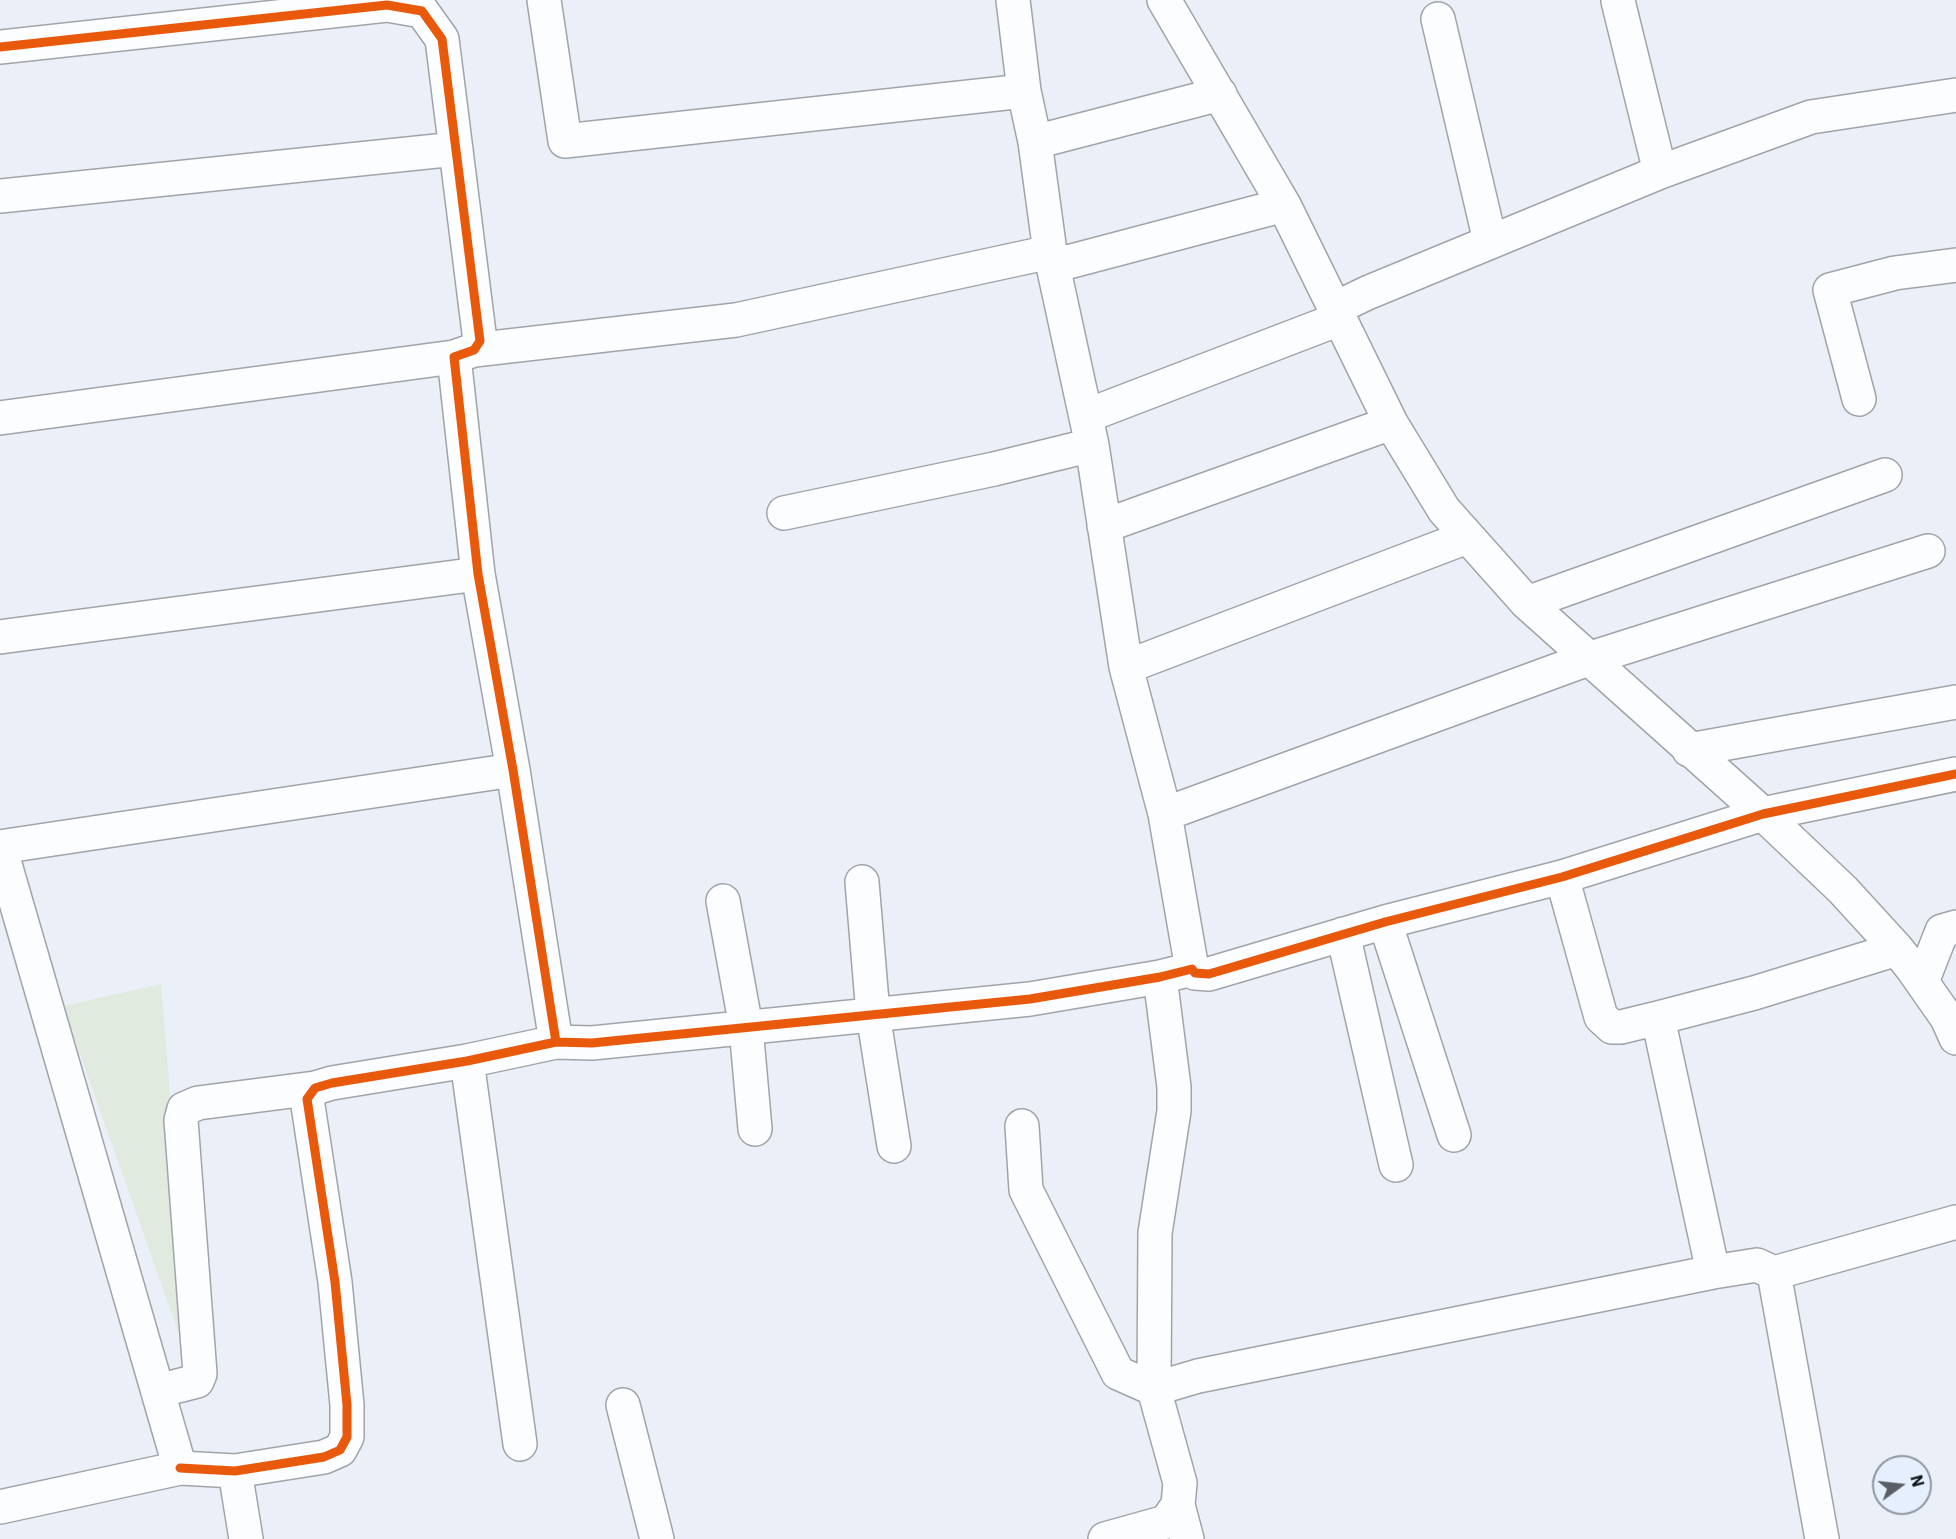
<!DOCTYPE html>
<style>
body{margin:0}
#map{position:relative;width:1956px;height:1539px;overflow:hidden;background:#ebf0f8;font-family:"IBM Plex Sans",sans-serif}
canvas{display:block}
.north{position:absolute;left:1872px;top:1455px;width:60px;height:60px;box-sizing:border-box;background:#e5effe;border:2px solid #8f96a1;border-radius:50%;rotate:75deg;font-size:16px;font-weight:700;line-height:24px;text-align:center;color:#0e1116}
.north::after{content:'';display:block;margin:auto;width:21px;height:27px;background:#5b5f65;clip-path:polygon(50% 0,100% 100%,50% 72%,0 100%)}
</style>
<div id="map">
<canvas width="1956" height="1539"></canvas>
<div class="north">N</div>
</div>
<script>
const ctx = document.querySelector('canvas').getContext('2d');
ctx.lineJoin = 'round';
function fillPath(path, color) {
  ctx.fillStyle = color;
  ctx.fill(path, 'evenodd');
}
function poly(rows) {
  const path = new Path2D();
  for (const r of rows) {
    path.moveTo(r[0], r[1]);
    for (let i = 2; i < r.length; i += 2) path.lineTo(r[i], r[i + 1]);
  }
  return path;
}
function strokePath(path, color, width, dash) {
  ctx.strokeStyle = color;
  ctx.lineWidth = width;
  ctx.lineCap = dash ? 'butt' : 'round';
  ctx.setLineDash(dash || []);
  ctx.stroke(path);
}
const green = poly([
 [161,984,193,1374,63,1006]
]);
const minor = poly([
 [544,0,565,141,1024,91],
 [1013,0,1024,91,1035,142,1050,252,1092,445,1126,667,1165,814,1192,969],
 [1164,0,1284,205,1391,423,1444,510,1527,603,1763,814,1843,890,1897,949,1912,968,1947,1018,1956,1038],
 [1618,1,1660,172],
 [1438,19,1490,241],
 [0,47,387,5,422,11,442,39,480,341,474,350,454,357,478,574,513,770,556,1042],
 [1035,142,1220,94],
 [0,196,456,149],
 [1053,266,1284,205],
 [1334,309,1367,293,1660,172,1811,117,1956,95],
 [474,350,736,320,1050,252],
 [1859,399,1830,290,1895,273,1956,265],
 [1086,416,1339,319],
 [0,418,454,357],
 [784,513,994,469,1092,445],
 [1104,526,1391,423],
 [1527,603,1885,475],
 [0,637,478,574],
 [1126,667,1467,537],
 [1689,750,1956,702],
 [1165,814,1588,659,1928,551],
 [0,847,513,770],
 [1562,877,1601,1017,1612,1027,1621,1027,1658,1018,1754,993,1897,949],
 [862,882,873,1014,894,1146],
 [723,901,746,1027,755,1129],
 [1385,922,1454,1135],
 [1343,934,1396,1165],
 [1160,977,1174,1087,1174,1111,1155,1233,1154,1389,1180,1483,1178,1505,1187,1539],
 [1922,982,1942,931,1956,927],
 [1658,1018,1713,1272],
 [467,1061,520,1444],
 [1022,1126,1026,1190,1118,1373,1154,1389,1198,1376,1713,1272,1757,1265,1774,1273,1956,1222],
 [1774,1273,1822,1539],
 [158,1391,197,1381,200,1374,181,1120,184,1109,198,1103,315,1088],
 [623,1405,657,1539],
 [180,1468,235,1471,324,1457,340,1450,347,1437,347,1405,335,1282,307,1099,315,1088,332,1083,467,1061,556,1042,592,1043,1030,999,1160,977,1192,969,1195,973,1209,974,1385,922,1562,877,1763,814,1956,774],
 [235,1471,246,1539],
 [0,1507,180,1468,0,847],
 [1105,1539,1166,1522,1178,1505]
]);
const cycleway = poly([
 [0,47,387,5,422,11,442,39,480,341,474,350,454,357,478,574,513,770,556,1042],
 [180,1468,235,1471,324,1457,340,1450,347,1437,347,1405,335,1282,307,1099,315,1088,332,1083,467,1061,556,1042,592,1043,1030,999,1160,977,1192,969,1195,973,1209,974,1385,922,1562,877,1763,814,1956,774]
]);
fillPath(green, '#e1eadf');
strokePath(minor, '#a0a4aa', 36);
strokePath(minor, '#fcfdfe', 33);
strokePath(cycleway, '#e8590c', 9);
</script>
